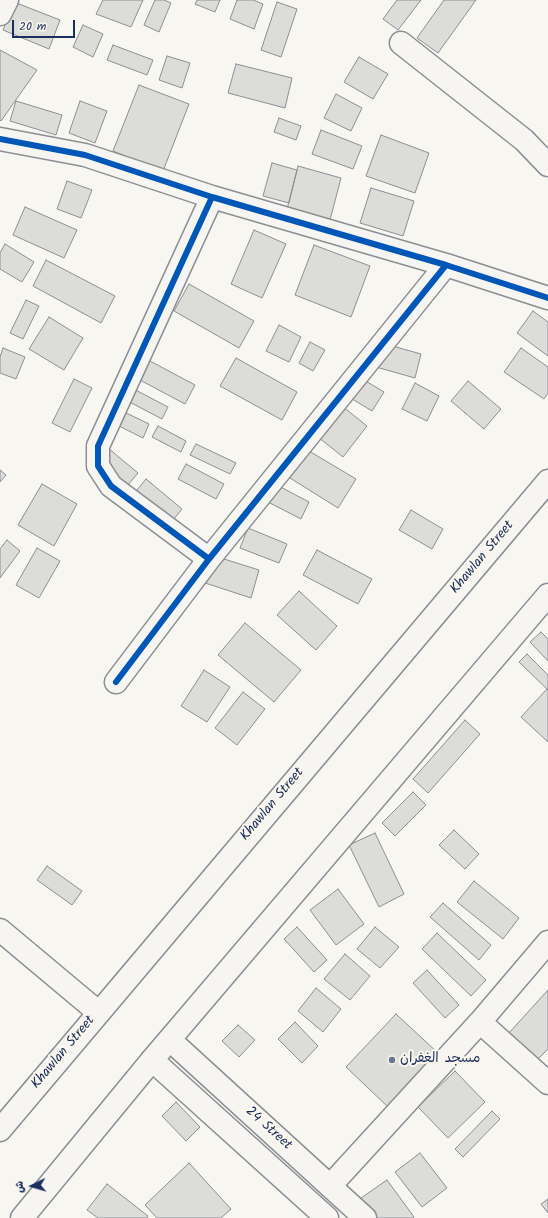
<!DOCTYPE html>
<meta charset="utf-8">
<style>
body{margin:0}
#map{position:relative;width:548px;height:1218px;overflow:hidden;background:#f8f6f0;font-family:Kalam,"Playpen Sans Arabic",sans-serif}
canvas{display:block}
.north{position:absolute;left:12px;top:1166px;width:40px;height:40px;-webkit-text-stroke:3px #fbf7ec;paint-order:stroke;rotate:265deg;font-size:11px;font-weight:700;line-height:16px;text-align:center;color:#1b2f5e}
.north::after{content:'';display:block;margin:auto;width:14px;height:18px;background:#1b2f5e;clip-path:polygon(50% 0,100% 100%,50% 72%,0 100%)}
.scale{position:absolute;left:12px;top:20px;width:63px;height:18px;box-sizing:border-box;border:2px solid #1b2f5e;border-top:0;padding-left:5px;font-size:12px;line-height:14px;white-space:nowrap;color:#1b2f5e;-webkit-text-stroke:3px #fbf7ec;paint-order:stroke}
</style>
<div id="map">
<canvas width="548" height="1218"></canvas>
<div class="north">ش</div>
<div class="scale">20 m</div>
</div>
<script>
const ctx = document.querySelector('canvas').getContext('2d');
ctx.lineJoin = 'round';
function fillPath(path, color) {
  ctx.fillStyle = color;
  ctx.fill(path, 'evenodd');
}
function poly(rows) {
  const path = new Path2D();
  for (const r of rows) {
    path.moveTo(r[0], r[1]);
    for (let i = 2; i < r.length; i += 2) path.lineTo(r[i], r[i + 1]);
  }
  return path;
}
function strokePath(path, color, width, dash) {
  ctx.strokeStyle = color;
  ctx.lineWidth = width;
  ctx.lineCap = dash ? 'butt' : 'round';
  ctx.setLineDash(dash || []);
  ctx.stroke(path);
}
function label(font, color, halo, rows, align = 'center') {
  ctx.font = font + ' Kalam,"Playpen Sans Arabic",sans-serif';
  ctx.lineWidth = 4;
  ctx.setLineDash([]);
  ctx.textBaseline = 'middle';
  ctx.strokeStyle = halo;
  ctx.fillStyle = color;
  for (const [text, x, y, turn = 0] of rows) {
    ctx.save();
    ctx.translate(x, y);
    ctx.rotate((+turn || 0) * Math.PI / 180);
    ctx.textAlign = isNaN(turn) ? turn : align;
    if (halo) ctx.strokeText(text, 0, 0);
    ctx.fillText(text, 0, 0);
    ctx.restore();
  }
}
const building = poly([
 [103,0,143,0,131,27,96,14,103,0],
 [155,0,164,0,171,3,159,32,144,25,155,0],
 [197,0,220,0,215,12,195,4,197,0],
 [237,0,253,0,263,4,254,29,230,19,237,0],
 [397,0,421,0,398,30,383,19,397,0],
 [444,0,476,0,438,53,417,38,444,0],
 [14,2,60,20,49,49,3,30,14,2],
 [277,2,297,9,281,57,261,50,277,2],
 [83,25,103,34,93,57,73,47,83,25],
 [113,45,153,60,147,75,107,60,113,45],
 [0,50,37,70,1,121,0,120,0,50],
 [167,56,190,63,182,88,159,80,167,56],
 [359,57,388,74,373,99,344,82,359,57],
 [236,64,292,78,285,108,228,93,236,64],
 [139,85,189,104,163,171,113,151,139,85],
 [336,94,362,108,351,131,324,118,336,94],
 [16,101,62,115,56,135,10,121,16,101],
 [80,101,107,111,95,143,69,133,80,101],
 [279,118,301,126,296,140,274,132,279,118],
 [321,130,362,146,353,169,312,154,321,130],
 [381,135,429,153,415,193,366,176,381,135],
 [272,163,297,170,289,203,263,196,272,163],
 [298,166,341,178,330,220,287,209,298,166],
 [67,181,92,190,81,218,57,209,67,181],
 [371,188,414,201,403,236,360,223,371,188],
 [25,207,77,230,64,258,13,235,25,207],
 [254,230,286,244,262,298,231,284,254,230],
 [5,244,34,262,22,282,0,269,0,253,5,244],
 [314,245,370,266,351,317,295,295,314,245],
 [46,260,115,296,101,323,33,286,46,260],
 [189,284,254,321,239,348,174,311,189,284],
 [26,300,39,306,23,339,10,333,26,300],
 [533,311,548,322,548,356,517,333,533,311],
 [49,317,83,338,64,370,29,349,49,317],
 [279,325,301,337,289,362,266,351,279,325],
 [310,342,325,350,313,371,299,363,310,342],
 [382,343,421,354,415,378,376,367,382,343],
 [3,348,25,357,16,379,0,373,0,357,3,348],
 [521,348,548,367,548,393,544,399,504,372,521,348],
 [236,358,297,392,282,420,220,386,236,358],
 [150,361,195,385,185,404,140,380,150,361],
 [351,372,384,392,372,411,339,391,351,372],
 [74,379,92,388,70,432,52,423,74,379],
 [468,381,501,409,484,429,451,401,468,381],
 [415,383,439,396,427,421,402,409,415,383],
 [126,385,168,407,162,419,120,397,126,385],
 [332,398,367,426,343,457,308,429,332,398],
 [118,409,149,424,143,438,111,422,118,409],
 [158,426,186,441,181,452,152,437,158,426],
 [196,444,236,463,230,474,190,455,196,444],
 [299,445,356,479,338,508,282,473,299,445],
 [108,448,138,473,122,492,93,467,108,448],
 [186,464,224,484,216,499,178,479,186,464],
 [0,470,6,475,0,482,0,470],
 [146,479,182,509,164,531,128,501,146,479],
 [273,483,309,502,301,519,264,500,273,483],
 [42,484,77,504,54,546,18,525,42,484],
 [411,510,443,529,432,549,399,530,411,510],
 [248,528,287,544,279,563,240,548,248,528],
 [7,540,20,551,0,578,0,549,7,540],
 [37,548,60,561,39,598,16,585,37,548],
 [317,550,372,579,358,604,303,575,317,550],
 [205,553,259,570,251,598,196,580,205,553],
 [299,591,337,626,316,650,277,615,299,591],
 [245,623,301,670,274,702,218,655,245,623],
 [541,632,548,639,548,661,530,642,541,632],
 [527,654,548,675,548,690,519,662,527,654],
 [204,670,230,687,207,722,181,706,204,670],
 [547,689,548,690,548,742,521,717,547,689],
 [243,692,265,709,237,745,215,728,243,692],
 [465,720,480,734,428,793,413,779,465,720],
 [413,792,426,805,395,836,382,823,413,792],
 [454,830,479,854,465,869,439,845,454,830],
 [375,833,404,894,379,907,349,845,375,833],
 [47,866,82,891,72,905,37,880,47,866],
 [474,881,519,918,503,939,457,902,474,881],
 [338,889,364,924,336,945,310,910,338,889],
 [443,903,491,945,479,960,430,917,443,903],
 [297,927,327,960,314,972,284,939,297,927],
 [375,927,399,947,380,968,357,949,375,927],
 [437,933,486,980,471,996,422,949,437,933],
 [345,954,370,976,350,1000,324,979,345,954],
 [427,970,459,1005,445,1018,413,983,427,970],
 [316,988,341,1009,323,1032,298,1011,316,988],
 [548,990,548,1049,536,1061,508,1034,548,990],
 [396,1014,438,1053,388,1107,346,1067,396,1014],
 [295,1022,318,1046,302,1063,278,1039,295,1022],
 [238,1025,255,1040,239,1057,222,1041,238,1025],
 [455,1071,485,1102,448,1138,418,1107,455,1071],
 [176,1102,200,1127,186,1141,162,1116,176,1102],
 [492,1111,500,1119,463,1157,455,1149,492,1111],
 [420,1153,447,1188,422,1207,395,1172,420,1153],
 [189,1163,231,1209,221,1218,157,1218,145,1205,189,1163],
 [387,1180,414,1217,413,1218,376,1218,361,1198,387,1180],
 [107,1184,148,1216,147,1218,98,1218,87,1210,107,1184],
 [548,1199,548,1213,541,1204,548,1199]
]);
const street = poly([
 [0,14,7,0],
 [401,43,524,140,548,165],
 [0,139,85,155,212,197,446,265,548,298],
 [209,559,111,486,98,466,98,446,212,197],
 [116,682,209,559,446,265],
 [0,930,98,1012],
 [480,1022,548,1083],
 [330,1186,480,1022,548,942]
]);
const secondary = poly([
 [170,1040,365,1218],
 [152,1060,327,1218]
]);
const primary = poly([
 [0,1130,548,481],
 [22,1218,152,1060,548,595]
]);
const cycleway = poly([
 [0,139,85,155,212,197,446,265,548,298],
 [209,559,111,486,98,466,98,446,212,197],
 [116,682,209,559,446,265]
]);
const markers = [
 [392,1060,4,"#687591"]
];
const streetNames = [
 ["Khawlan Street",483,558,-50],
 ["Khawlan Street",273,805,-50],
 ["Khawlan Street",64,1053,-50],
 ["24 Street",268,1129,42]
];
const poiNames = [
 ["مسجد الغفران",400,1060]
];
fillPath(building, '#dcdcd9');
strokePath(building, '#8b8e94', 1);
strokePath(street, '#8b8e94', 25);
strokePath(secondary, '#8b8e94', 25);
strokePath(primary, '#8b8e94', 25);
strokePath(street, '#f6f5f1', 22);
strokePath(secondary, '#f6f5f1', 22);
strokePath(primary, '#f6f5f1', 22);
strokePath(cycleway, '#0057b8', 6);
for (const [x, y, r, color] of markers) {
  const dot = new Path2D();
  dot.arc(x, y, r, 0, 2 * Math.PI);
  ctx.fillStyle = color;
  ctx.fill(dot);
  strokePath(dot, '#fbf7ec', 1.5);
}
label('14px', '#1b2f5e', '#fbf7ec', streetNames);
label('14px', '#1b2f5e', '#fbf7ec', poiNames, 'left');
</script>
